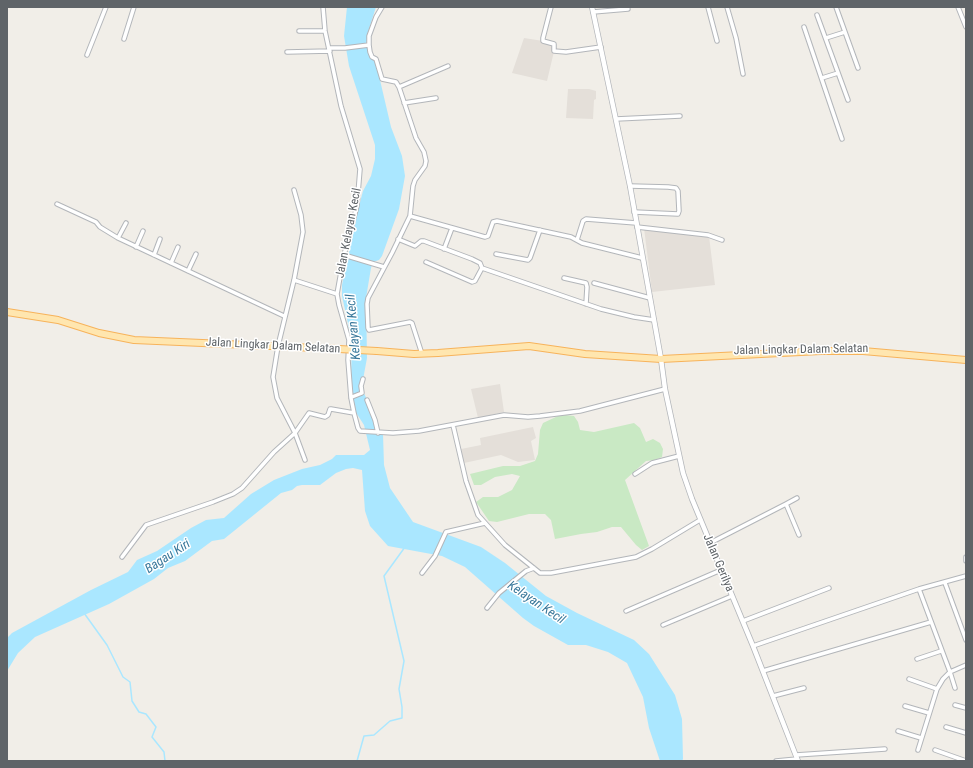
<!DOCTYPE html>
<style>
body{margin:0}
#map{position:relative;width:973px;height:768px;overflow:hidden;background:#f1eee8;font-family:"Roboto Condensed",sans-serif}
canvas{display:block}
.frame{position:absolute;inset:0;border:8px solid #5f6468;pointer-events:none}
</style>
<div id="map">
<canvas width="973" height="768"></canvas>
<div class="frame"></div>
</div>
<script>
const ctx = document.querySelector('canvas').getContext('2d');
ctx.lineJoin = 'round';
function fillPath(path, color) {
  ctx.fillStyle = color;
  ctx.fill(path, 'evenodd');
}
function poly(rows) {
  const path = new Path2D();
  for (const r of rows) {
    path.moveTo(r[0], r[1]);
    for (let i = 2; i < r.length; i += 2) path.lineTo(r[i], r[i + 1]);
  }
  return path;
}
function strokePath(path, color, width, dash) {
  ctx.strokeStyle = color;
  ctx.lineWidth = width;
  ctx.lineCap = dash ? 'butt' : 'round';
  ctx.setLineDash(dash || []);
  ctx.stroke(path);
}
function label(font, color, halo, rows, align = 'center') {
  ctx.font = font + ' "Roboto Condensed",sans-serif';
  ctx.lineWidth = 3;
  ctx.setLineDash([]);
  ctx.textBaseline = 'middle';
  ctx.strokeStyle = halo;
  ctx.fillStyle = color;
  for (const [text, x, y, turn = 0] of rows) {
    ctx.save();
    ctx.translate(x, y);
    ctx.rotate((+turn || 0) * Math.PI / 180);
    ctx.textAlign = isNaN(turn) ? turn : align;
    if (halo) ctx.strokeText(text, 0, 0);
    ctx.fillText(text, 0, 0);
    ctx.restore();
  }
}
const education = poly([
 [524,38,556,43,547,81,512,73],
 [568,89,589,89,596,91,596,99,594,100,593,119,566,118],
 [644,228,709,236,715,285,652,292],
 [500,384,504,412,478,418,471,389],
 [533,427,536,438,531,441,535,460,518,462,501,455,464,463,461,449,481,445,480,438]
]);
const green = poly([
 [566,415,574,416,578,422,580,430,594,432,634,423,640,428,646,442,653,439,660,443,663,449,662,457,655,460,646,461,625,480,649,546,642,550,636,545,621,527,612,527,597,532,581,534,555,539,551,520,545,514,529,514,497,522,489,521,476,502,483,497,498,497,512,490,520,476,512,474,495,477,481,485,474,485,470,474,503,466,520,466,535,461,538,454,540,430,543,423,558,416]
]);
const water = poly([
 [347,7,376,7,368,32,366,44,370,56,376,63,391,127,402,156,405,176,399,209,382,256,379,260,373,262,371,268,366,298,367,358,362,385,363,391,375,417,378,429,383,434,384,465,390,488,413,522,481,547,505,563,546,596,577,613,634,640,649,654,675,695,682,719,683,759,682,761,660,761,649,728,643,697,627,663,608,652,586,645,568,645,534,626,523,618,465,567,442,556,388,546,370,526,365,511,362,470,353,468,346,469,336,473,320,485,302,485,297,486,292,490,281,493,224,539,212,541,185,561,168,568,154,579,109,604,35,637,18,653,7,671,7,638,12,633,91,590,128,572,137,560,157,551,191,528,206,520,224,518,251,494,274,480,302,469,320,465,332,459,336,455,364,455,370,450,364,425,355,411,351,377,352,342,342,296,342,285,359,206,363,191,371,176,375,159,375,145,349,66,344,36]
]);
const stream = poly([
 [84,613,107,645,123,677,130,682,132,701,139,712,146,714,156,727,152,737,164,752,165,761],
 [357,761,364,736,374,735,390,721,402,718,402,707,399,689,404,661,384,576,405,547]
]);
const minor = poly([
 [323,7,325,31,341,106,360,169,357,206,344,255,337,294,339,305,349,340,348,360,351,398,354,413],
 [382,7,376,17,369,36,369,45,370,52,372,57,376,59,382,79,396,82,399,87,416,138,424,152,426,161,425,166,415,180,413,186,410,216,392,253,368,298,367,304,368,328,369,330,410,322,412,323,422,354],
 [551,7,543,38,543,41,554,44,554,51,566,52,601,47],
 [708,7,717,41],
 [727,7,736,38,743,74],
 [836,7,858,68],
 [958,7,966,27],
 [593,12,628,9],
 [817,15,848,100],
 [804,27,842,139],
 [299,31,325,31],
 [826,38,845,32],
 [124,39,134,7],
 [329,48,345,48,369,45],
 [287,52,330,51],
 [87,55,106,7],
 [822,78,838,73],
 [399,87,448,66],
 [404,103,436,98],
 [616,119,680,116],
 [630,186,668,187,676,188,678,191,679,211,678,214,634,212],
 [294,190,301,215,303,232,294,280,278,346,273,377,277,398,295,433,305,460],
 [57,204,96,222,100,227,118,238,284,316],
 [410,216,485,237,488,236,493,222,497,221,571,237,582,243,642,258],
 [637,227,708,235,722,240],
 [118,238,126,223],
 [398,239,415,246,421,241,424,241,472,259,480,263,482,268,601,309,634,317,654,320],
 [577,240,583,221,586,219,636,223],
 [136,247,143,231],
 [444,249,452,228],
 [496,254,528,260,530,258,540,230],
 [154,255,160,239],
 [344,255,384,267],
 [426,262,472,282,475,281,482,268],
 [171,263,178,247],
 [188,271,196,254],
 [564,278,586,283,587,287,586,304],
 [294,280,337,294],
 [594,283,650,298],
 [351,398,352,397,362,393,361,386,363,379],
 [367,400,375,420,378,433],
 [453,425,466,481,478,515,505,545,540,573,551,573,636,557,652,549,700,520],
 [635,474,652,463,679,456],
 [786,504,797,498],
 [710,543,786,504,799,535],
 [122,557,146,525,213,502,233,494,242,488,274,452,295,433,309,413,325,417,328,415,330,409,331,409,354,413,358,428,360,431,393,433,419,431,504,415,528,417,540,416,580,411,665,389],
 [966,557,966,561],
 [422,573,435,556,446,532,485,523],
 [945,583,966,640],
 [919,589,950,672,955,688],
 [487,608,499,593,526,571,534,568],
 [626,611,721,570],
 [743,621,829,588],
 [663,625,732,596],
 [753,646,919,589,966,576],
 [917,659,941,651],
 [763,671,931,622],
 [909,679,937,689],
 [773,696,804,688],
 [955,705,966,708],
 [905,706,929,713],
 [946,727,966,733],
 [898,731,921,738],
 [918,750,937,689,943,679,950,672,966,665],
 [935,750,966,761],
 [796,755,885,749],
 [776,761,797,759]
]);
const tertiary = poly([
 [592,7,630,186,661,359,665,389,683,473,692,499,753,646,798,761]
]);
const primary = poly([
 [7,312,58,320,99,333,134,340,339,349],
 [377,351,414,354,438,353,529,346,585,354,661,359,821,351,863,351,966,360]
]);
const primaryBridge = poly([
 [339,349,377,351]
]);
const streetNames = [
 ["Jalan Kelayan Kecil",349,233,-79],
 ["Jalan Lingkar Dalam Selatan",273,346,3],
 ["Jalan Lingkar Dalam Selatan",801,350,-1],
 ["Jalan Gerilya",718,563,67]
];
const waterNames = [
 ["Kelayan Kecil",354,327,-95],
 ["Bagau Kiri",168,557,-33],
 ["Kelayan Kecil",536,603,34]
];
fillPath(education, '#e4dfd9');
fillPath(green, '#c9e9c4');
fillPath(water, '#aae7ff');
strokePath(stream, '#aae7ff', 1.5);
strokePath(minor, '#b3b6ba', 5.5);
strokePath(tertiary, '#b3b6ba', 6);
strokePath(primary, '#f7b35b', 8);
strokePath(minor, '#fff', 3.5);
strokePath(tertiary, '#fff', 4.5);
strokePath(primary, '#ffe6af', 6);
strokePath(primaryBridge, '#f7b35b', 8, []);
strokePath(primaryBridge, '#ffe6af', 6);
label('12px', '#5f6468', '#fff', streetNames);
label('italic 13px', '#39789b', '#fff', waterNames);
</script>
